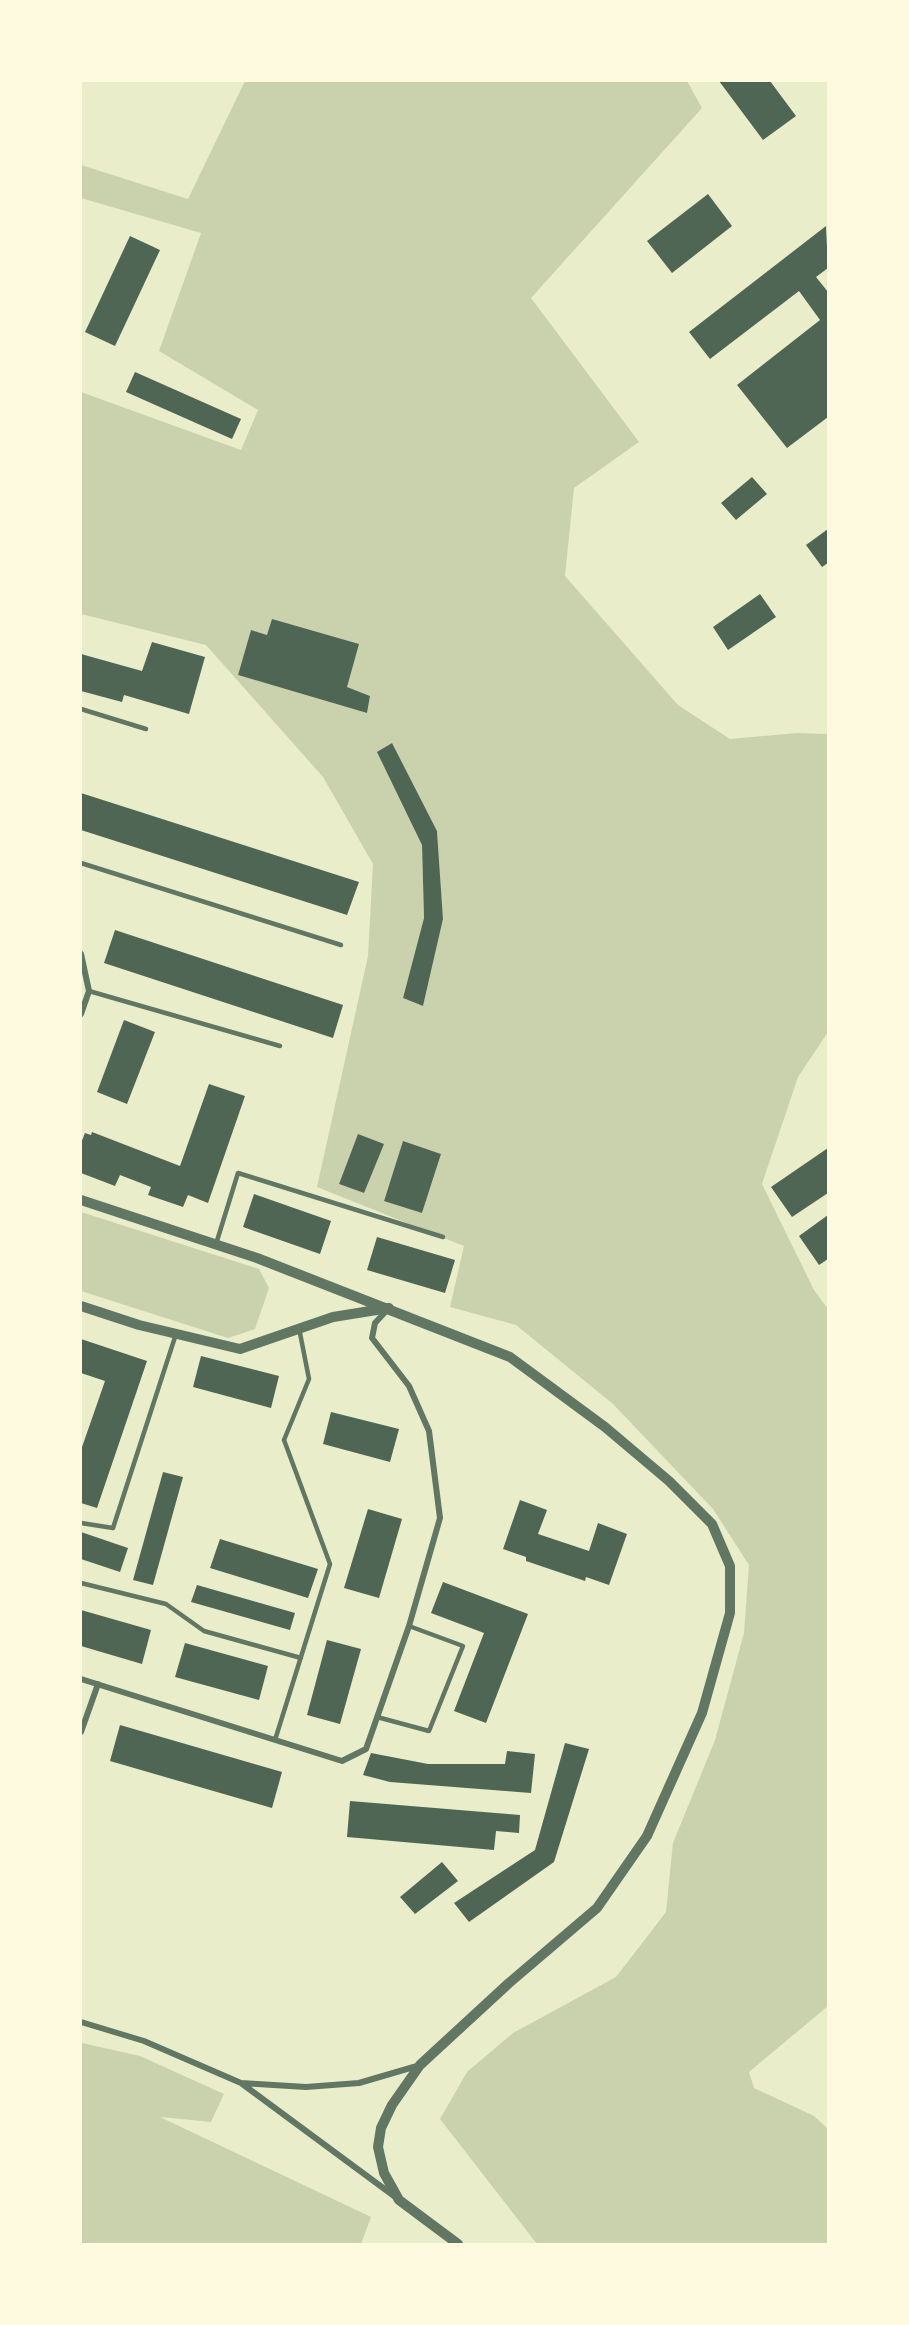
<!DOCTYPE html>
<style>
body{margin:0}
#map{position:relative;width:909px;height:2325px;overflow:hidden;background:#e9edc9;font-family:Overpass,sans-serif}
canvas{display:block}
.frame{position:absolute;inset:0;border:82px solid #fefae0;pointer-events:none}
</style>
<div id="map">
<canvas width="909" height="2325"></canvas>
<div class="frame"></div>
</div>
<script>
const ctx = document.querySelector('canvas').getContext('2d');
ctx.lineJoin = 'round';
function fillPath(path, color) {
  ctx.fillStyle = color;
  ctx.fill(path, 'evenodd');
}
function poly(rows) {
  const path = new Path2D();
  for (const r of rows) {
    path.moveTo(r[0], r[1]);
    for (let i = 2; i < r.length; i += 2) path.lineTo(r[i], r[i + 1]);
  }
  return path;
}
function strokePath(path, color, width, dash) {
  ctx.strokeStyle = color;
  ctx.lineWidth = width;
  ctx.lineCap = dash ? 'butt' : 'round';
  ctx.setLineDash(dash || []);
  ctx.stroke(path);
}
const green = poly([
 [245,81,687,81,702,108,531,298,639,442,574,488,565,576,678,705,730,739,797,733,828,734,828,1032,798,1077,762,1184,814,1290,828,1309,828,2006,749,2072,754,2088,814,2116,828,2129,828,2244,537,2244,440,2119,467,2072,513,2033,616,1977,666,1912,673,1843,715,1740,744,1633,749,1565,713,1509,613,1404,516,1325,450,1307,464,1246,317,1187,368,956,373,864,323,777,206,645,81,614,81,392,241,450,258,410,159,351,201,233,81,198,81,165,188,199],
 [251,630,267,635,347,687,370,696,367,713,238,675],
 [392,744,437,831,443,919,423,1006,403,998,424,918,422,845],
 [358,1135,364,1193,339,1184],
 [403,1142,441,1154,422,1213,384,1200],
 [81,1212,259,1269,269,1288,255,1329,228,1338,81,1291],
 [82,2043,140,2056,224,2094,211,2122,160,2117,371,2217,361,2244,81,2244]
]);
const building = poly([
 [719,81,770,81,796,116,763,140],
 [708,194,732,226,672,273,647,241],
 [826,226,828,268,816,277,828,292,828,417,787,448,737,385,820,320,799,291,710,359,689,332],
 [130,236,160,250,115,346,85,332],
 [135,372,241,419,232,439,126,392],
 [752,477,767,494,736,520,721,503],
 [828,529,828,563,822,567,806,545],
 [760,594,776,617,728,650,713,627],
 [272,619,359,644,347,687,370,696,367,713,238,675,251,630,267,635],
 [152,642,205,657,189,714,124,695,122,702,81,691,81,654,142,671],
 [392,743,437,831,443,919,423,1006,403,998,424,918,422,845,377,752],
 [81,793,359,882,347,915,81,830],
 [115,930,343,1005,333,1038,104,963],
 [124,1020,155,1032,127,1104,97,1092],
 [209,1084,245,1096,208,1203,188,1195,183,1207,148,1195,151,1187,120,1175,115,1186,81,1173,81,1143,85,1133,91,1135,92,1132,180,1166],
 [358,1134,384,1144,364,1193,339,1184],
 [403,1141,441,1154,422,1213,384,1201],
 [828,1148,828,1193,792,1217,771,1187],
 [254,1194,331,1221,320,1254,243,1227],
 [828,1215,828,1259,819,1265,799,1236],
 [377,1237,455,1260,445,1293,367,1270],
 [81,1339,147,1361,97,1508,81,1503,81,1450,105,1381,81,1373],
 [201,1356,279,1376,271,1408,193,1387],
 [331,1412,399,1429,390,1462,323,1444],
 [163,1472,183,1477,153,1585,133,1580],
 [520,1500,547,1510,538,1534,589,1551,598,1523,627,1534,609,1585,586,1577,585,1581,526,1561,526,1557,503,1549],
 [368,1509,402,1519,379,1598,344,1588],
 [81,1532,128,1548,120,1572,81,1559],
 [220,1539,318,1569,308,1598,210,1568],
 [443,1582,528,1614,486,1723,454,1711,484,1633,431,1613],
 [197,1585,295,1613,290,1630,191,1602],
 [81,1610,151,1630,142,1664,81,1646],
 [327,1640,361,1649,340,1724,307,1715],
 [185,1643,268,1666,259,1700,175,1677],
 [120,1725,282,1772,272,1808,110,1761],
 [565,1743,589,1749,554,1862,469,1922,454,1903,535,1850],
 [507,1751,535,1754,531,1793,390,1782,363,1775,371,1753,428,1764,505,1764],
 [350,1801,520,1815,519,1833,496,1831,494,1850,347,1837],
 [442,1862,458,1881,415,1914,400,1897]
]);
const service = poly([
 [81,709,146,729],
 [81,863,341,945],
 [89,991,280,1046],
 [216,1244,238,1173,443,1237],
 [81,1523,113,1528,176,1334],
 [81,1583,166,1604,204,1631,301,1658],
 [377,1717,429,1731,463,1646,409,1626],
 [275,1740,330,1564,284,1440,309,1379,299,1328]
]);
const minor = poly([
 [81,954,89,991,81,1014],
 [81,1679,342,1761,366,1749,409,1626,440,1518,429,1431,409,1386,372,1338,375,1323,388,1309],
 [81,1732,98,1684],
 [81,2022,144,2041,241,2083,394,2196],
 [241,2083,306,2087,359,2083,417,2066]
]);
const tertiary = poly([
 [81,1200,257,1258,510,1357,605,1427,669,1481,712,1524,730,1566,730,1613,702,1713,647,1836,597,1908,509,1983,420,2065,392,2105,381,2128,378,2147,384,2173,399,2200,458,2244],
 [81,1306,139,1325,240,1349,333,1317,389,1308]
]);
fillPath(green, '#cad2ad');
fillPath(building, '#4f6655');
strokePath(service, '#617663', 4.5);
strokePath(minor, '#617663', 6);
strokePath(tertiary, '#617663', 10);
</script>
